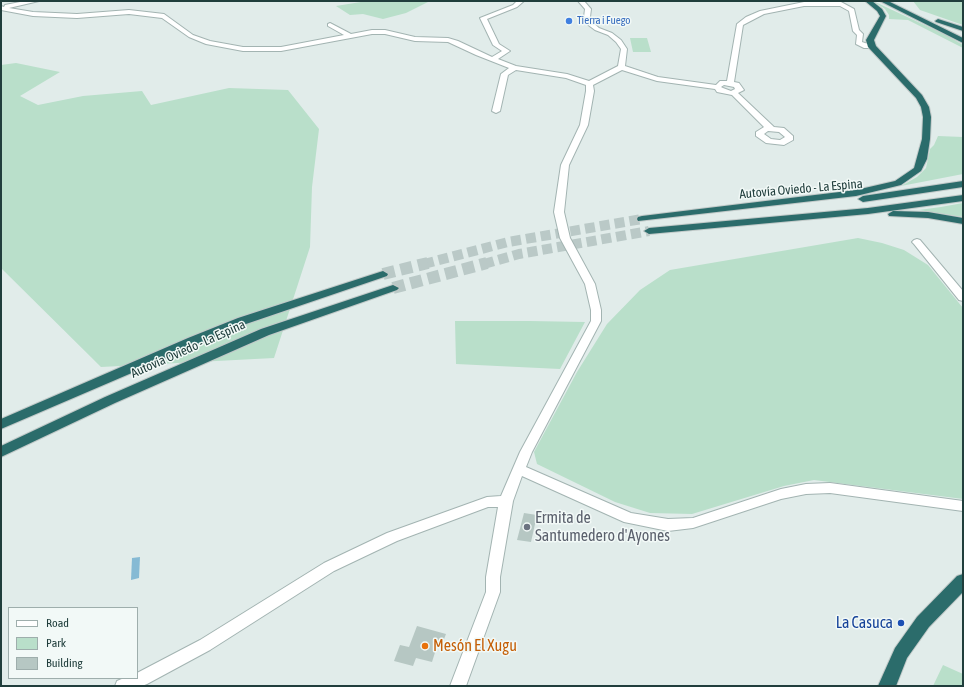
<!DOCTYPE html>
<meta charset="utf-8">
<style>
body{margin:0}
#map{position:relative;width:964px;height:687px;overflow:hidden;background:#e1ecea;font-family:"Asap Condensed",sans-serif}
canvas{display:block}
.frame{position:absolute;inset:0;border:2px solid #203e3c;pointer-events:none}
.legend{position:absolute;left:8px;top:607px;width:130px;height:72px;box-sizing:border-box;background:#f2f9f7;border:1px solid #9eaeac;margin:0;padding:5px 7px;list-style:none;font-size:12px;color:#203e3c}
.legend li{display:flex;align-items:center;gap:8px;height:20px}
.legend b{width:20px;border:1px solid #9eaeac}
</style>
<div id="map">
<canvas width="964" height="687"></canvas>
<div class="frame"></div>
<ul class="legend">
<li><b style="height:5px;background:#fff"></b>Road</li>
<li><b style="height:11px;background:#b9dfca"></b>Park</li>
<li><b style="height:11px;background:#b6c7c3"></b>Building</li>
</ul>
</div>
<script>
const ctx = document.querySelector('canvas').getContext('2d');
ctx.lineJoin = 'round';
function fillPath(path, color) {
  ctx.fillStyle = color;
  ctx.fill(path, 'evenodd');
}
function poly(rows) {
  const path = new Path2D();
  for (const r of rows) {
    path.moveTo(r[0], r[1]);
    for (let i = 2; i < r.length; i += 2) path.lineTo(r[i], r[i + 1]);
  }
  return path;
}
function strokePath(path, color, width, dash) {
  ctx.strokeStyle = color;
  ctx.lineWidth = width;
  ctx.lineCap = dash ? 'butt' : 'round';
  ctx.setLineDash(dash || []);
  ctx.stroke(path);
}
function label(font, color, halo, rows, align = 'center') {
  ctx.font = font + ' "Asap Condensed",sans-serif';
  ctx.lineWidth = 3;
  ctx.setLineDash([]);
  ctx.textBaseline = 'middle';
  ctx.strokeStyle = halo;
  ctx.fillStyle = color;
  for (const [text, x, y, turn = 0] of rows) {
    ctx.save();
    ctx.translate(x, y);
    ctx.rotate((+turn || 0) * Math.PI / 180);
    ctx.textAlign = isNaN(turn) ? turn : align;
    if (halo) ctx.strokeText(text, 0, 0);
    ctx.fillText(text, 0, 0);
    ctx.restore();
  }
}
const green = poly([
 [367,1,430,1,406,13,383,19,363,14,350,15,336,6],
 [873,1,946,35,963,45,963,48,908,20,889,19,889,15,885,9],
 [913,1,963,1,963,25,920,10],
 [630,38,647,38,651,52,633,52],
 [16,63,60,72,20,96,38,105,83,96,142,91,151,105,229,88,288,90,319,129,312,187,310,247,274,358,101,367,1,268,1,65],
 [938,136,963,137,963,174,901,186,917,177,926,168,930,149,934,145],
 [963,203,963,217,919,210,941,207],
 [858,238,882,243,904,250,928,265,963,308,963,499,814,480,784,486,692,514,650,513,615,502,537,464,534,452,577,372,607,324,640,290,670,270],
 [455,321,530,321,585,322,560,369,456,364],
 [943,665,963,674,963,686,933,686]
]);
const water = poly([
 [140,557,139,578,131,580,132,558]
]);
const building = poly([
 [524,513,537,515,531,542,517,540],
 [417,626,446,634,441,647,437,646,432,662,416,658,413,666,394,661,400,645,409,647]
]);
const highwayTunnelFar1 = poly([
 [424,264,508,242,642,219],
 [484,264,519,254,649,231]
]);
const highwayTunnel = poly([
 [383,274,428,263],
 [393,288,487,263]
]);
const minor = poly([
 [25,1,39,1,9,8,33,12,77,14,129,10,164,14,193,35,210,41,243,47,281,47,344,35,328,26,328,24,330,23,351,34,372,30,385,30,415,37,448,38,458,41,492,57,502,51,493,45,480,18,513,5,517,1,524,1,517,7,487,19,499,44,510,51,498,59,516,66,567,74,589,81,618,66,621,49,616,42,608,35,595,30,587,24,584,17,585,9,578,1,584,1,591,9,590,17,592,22,599,28,612,33,621,40,627,49,625,66,658,77,716,85,720,81,727,81,737,24,746,17,760,11,804,2,841,2,854,9,859,30,863,34,862,42,874,46,874,48,864,48,856,44,857,35,853,31,849,11,840,6,804,6,764,14,743,25,734,82,739,83,744,90,738,93,774,127,784,128,793,136,793,140,784,145,766,143,756,136,756,132,764,127,732,95,717,92,715,89,657,81,622,70,593,85,594,91,588,125,569,165,564,212,570,238,595,284,601,310,601,321,532,452,526,467,631,513,668,519,693,518,781,489,806,484,830,483,963,501,963,511,830,493,806,494,781,499,693,528,668,531,624,522,522,476,513,501,500,577,500,592,466,686,450,686,486,592,486,577,498,507,488,507,397,541,334,571,210,650,147,684,142,686,115,686,117,681,124,678,137,678,137,673,200,640,324,563,387,533,487,497,501,496,520,452,591,321,591,310,585,284,560,238,554,212,561,165,580,125,586,91,586,85,566,78,516,70,508,75,500,111,496,113,492,111,501,74,509,68,476,55,448,42,415,41,385,34,372,34,281,51,243,51,206,44,189,37,162,18,129,14,77,18,33,16,1,10,1,6,4,7,5,5,25,1],
 [724,85,734,87,735,89,731,91,723,88,721,87,724,85],
 [768,131,779,132,785,137,780,140,771,139,764,134,768,131],
 [917,239,920,240,963,291,963,301,959,300,914,244,912,242,914,240,917,239]
]);
const highway = poly([
 [865,1,872,1,882,9,886,16,874,40,876,46,922,95,929,107,931,117,930,139,927,159,921,171,901,185,856,196,638,221,637,219,638,217,642,216,856,190,895,181,914,168,922,139,923,117,921,107,916,98,868,47,866,40,880,16,877,11,865,1],
 [880,1,888,1,963,38,963,43,880,1],
 [938,19,963,27,963,31,936,22,935,21,938,19],
 [963,181,963,187,863,202,858,199,863,196,963,181],
 [963,195,963,201,868,214,649,234,644,231,649,228,868,208,963,195],
 [893,211,928,212,963,218,963,224,928,218,889,216,888,214,893,211],
 [383,271,388,274,387,276,246,324,1,429,1,419,188,338,238,318,383,271],
 [393,285,399,288,397,290,269,335,115,403,1,457,1,446,105,397,261,329,393,285],
 [963,574,963,592,929,627,907,658,896,686,878,686,895,648,917,617,957,576,963,574]
]);
const markers = [
 [569,21,4,"#3f7fe0"],
 [527,527,4,"#6b7280"],
 [901,623,4,"#1a4fb4"],
 [425,646,4,"#e8710a"]
];
const farShopnames = [
 ["Tierra i Fuego",577,21]
];
const streetNames = [
 ["Autovía Oviedo - La Espina",801,189,-5],
 ["Autovía Oviedo - La Espina",188,349,-24]
];
const nearWorshipnames = [
 ["Ermita de",535,518],
 ["Santumedero d'Ayones",535,536]
];
const nearTransitnames = [
 ["La Casuca",893,623]
];
const nearFoodnames = [
 ["Mesón El Xugu",433,646]
];
fillPath(green, '#b9dfca');
fillPath(water, '#86bad4');
fillPath(building, '#b6c7c3');
strokePath(highwayTunnelFar1, '#bac9c7', 10, [10, 5]);
strokePath(highwayTunnel, '#bac9c7', 12, [12, 6]);
strokePath(minor, '#a3b4b2', 2);
strokePath(highway, '#c1c9c8', 2);
fillPath(minor, '#fff');
fillPath(highway, '#2b6c6b');
for (const [x, y, r, color] of markers) {
  const dot = new Path2D();
  dot.arc(x, y, r, 0, 2 * Math.PI);
  ctx.fillStyle = color;
  ctx.fill(dot);
  strokePath(dot, '#f2f9f7', 1.5);
}
label('11px', '#366cbe', '#f2f9f7', farShopnames, 'left');
label('13px', '#203e3c', '#f2f9f7', streetNames);
label('16px', '#5b616d', '#f2f9f7', nearWorshipnames, 'left');
label('16px', '#164399', '#f2f9f7', nearTransitnames, 'right');
label('16px', '#c56008', '#f2f9f7', nearFoodnames, 'left');
</script>
